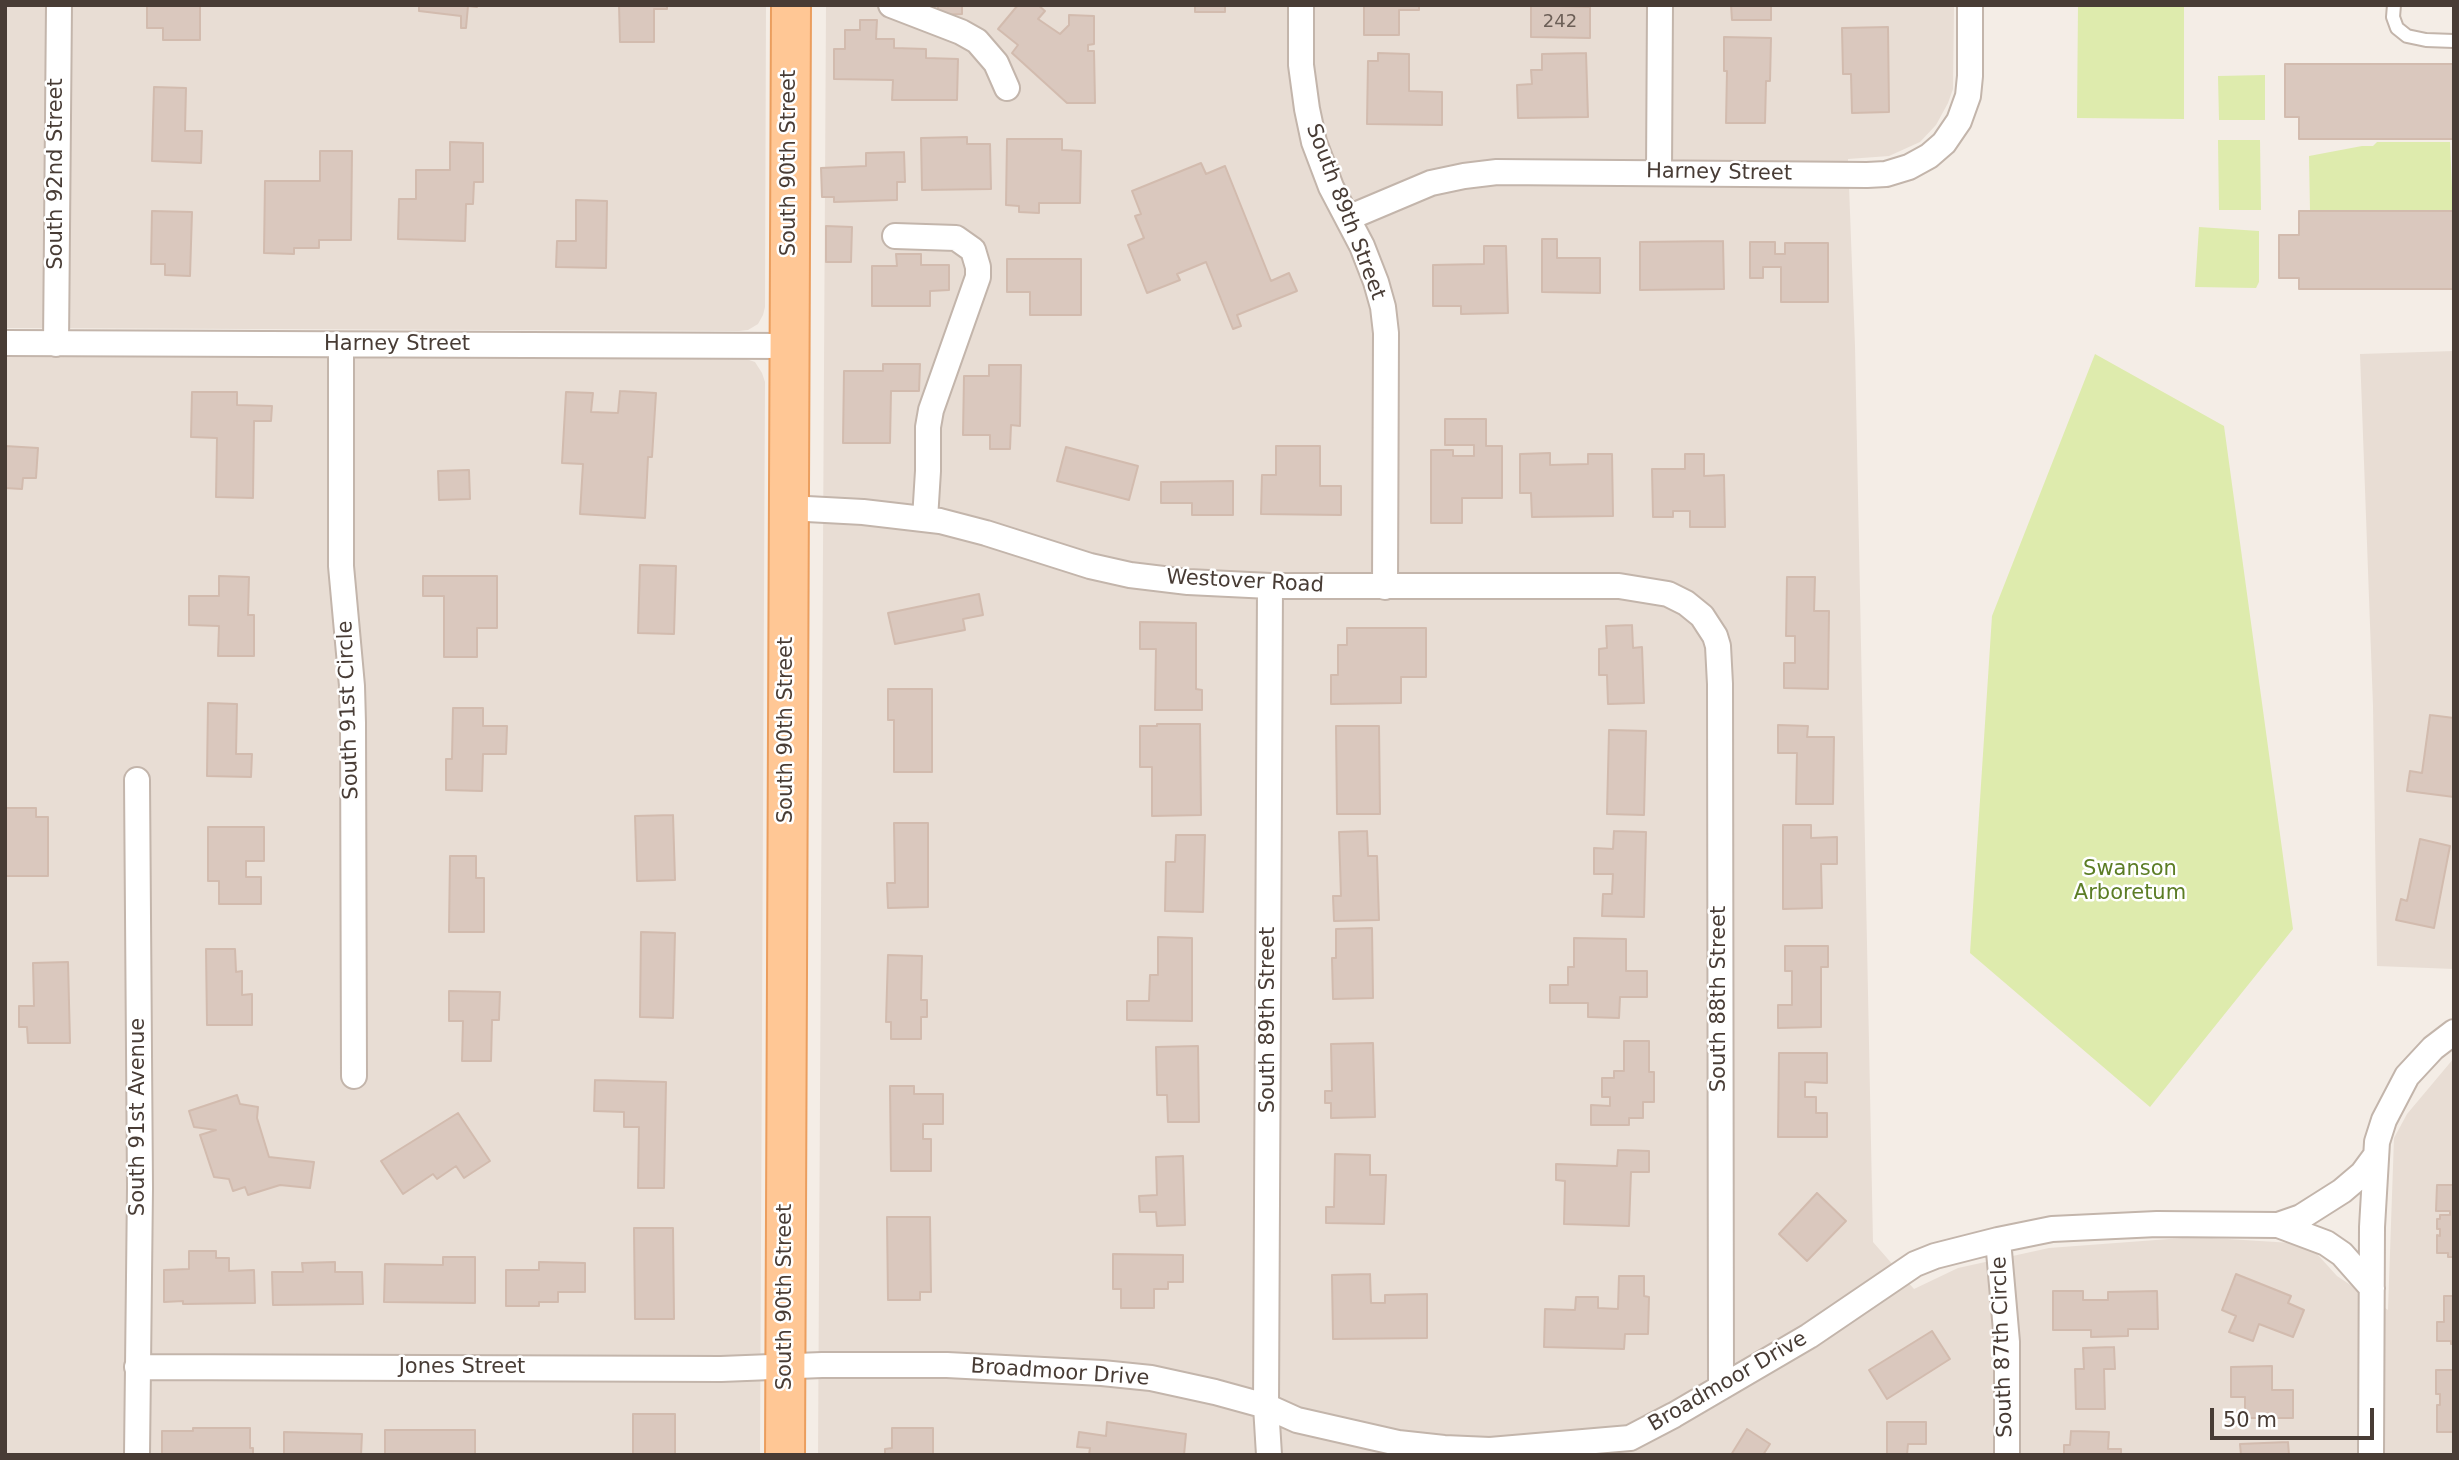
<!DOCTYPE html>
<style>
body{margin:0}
#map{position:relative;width:2459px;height:1460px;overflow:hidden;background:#f4ede6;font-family:"DejaVu Sans",sans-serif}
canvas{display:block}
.frame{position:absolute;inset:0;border:7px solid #483c35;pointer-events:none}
.scale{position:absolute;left:2210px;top:1408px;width:164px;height:32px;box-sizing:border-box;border:4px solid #483c35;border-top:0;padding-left:9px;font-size:21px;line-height:24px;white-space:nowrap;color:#483c35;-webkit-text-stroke:5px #fff;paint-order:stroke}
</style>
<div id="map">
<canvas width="2459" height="1460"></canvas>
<div class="frame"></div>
<div class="scale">50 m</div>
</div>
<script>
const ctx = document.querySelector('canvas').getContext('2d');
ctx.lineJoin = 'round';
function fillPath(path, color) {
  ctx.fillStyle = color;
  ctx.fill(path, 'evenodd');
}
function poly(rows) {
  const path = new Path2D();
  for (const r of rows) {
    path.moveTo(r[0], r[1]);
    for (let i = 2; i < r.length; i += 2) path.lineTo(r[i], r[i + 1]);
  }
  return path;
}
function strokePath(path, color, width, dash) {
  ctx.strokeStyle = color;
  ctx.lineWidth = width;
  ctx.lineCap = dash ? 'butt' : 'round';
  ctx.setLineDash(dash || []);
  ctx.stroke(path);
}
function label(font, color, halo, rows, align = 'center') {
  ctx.font = font + ' "DejaVu Sans",sans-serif';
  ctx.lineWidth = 5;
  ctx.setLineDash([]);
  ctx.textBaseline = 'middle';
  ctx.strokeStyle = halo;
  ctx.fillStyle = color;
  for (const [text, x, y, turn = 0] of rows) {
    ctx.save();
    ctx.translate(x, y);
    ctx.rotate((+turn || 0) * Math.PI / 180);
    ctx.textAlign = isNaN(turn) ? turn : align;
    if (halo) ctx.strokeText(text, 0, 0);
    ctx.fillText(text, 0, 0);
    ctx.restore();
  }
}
const residential = poly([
 [5,5,766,5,765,307,763,315,758,324,748,330,739,331,5,328],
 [826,5,1954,5,1953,89,1948,103,1936,125,1920,142,1889,156,1848,159,1855,346,1873,1242,1914,1289,1958,1268,2049,1248,2196,1237,2308,1244,2337,1276,2388,1310,2394,1138,2407,1114,2454,1058,2454,1455,818,1455],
 [2454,351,2454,969,2377,966,2373,706,2360,354],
 [5,355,743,358,755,362,762,373,765,382,760,1455,5,1455]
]);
const green = poly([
 [2078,5,2184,5,2184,119,2077,118],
 [2265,75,2265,120,2219,120,2218,76],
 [2218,140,2260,140,2261,210,2219,210],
 [2377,142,2450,142,2453,211,2310,211,2309,156,2362,146,2373,146],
 [2199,227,2259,231,2259,282,2256,288,2195,287],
 [2095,354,2224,426,2293,929,2150,1107,1970,953,1992,616]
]);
const building = poly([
 [147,5,200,5,200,40,163,40,163,28,147,28,147,5],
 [419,5,477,5,477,7,468,6,466,28,461,28,461,16,419,11,419,5],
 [619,5,667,5,667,9,654,9,654,42,620,42,619,5],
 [938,5,962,5,962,14,938,15,938,5],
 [1018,5,1038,5,1045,11,1038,19,1060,34,1069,25,1069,15,1094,16,1094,44,1088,45,1088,51,1094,51,1095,103,1067,103,1012,53,1018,45,998,29,1018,5],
 [1195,5,1225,5,1225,12,1195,12,1195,5],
 [1364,5,1419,5,1419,10,1399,10,1399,35,1364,35,1364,5],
 [1531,5,1590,7,1590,38,1531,37,1531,5],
 [1731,5,1771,5,1771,20,1732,20,1731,5],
 [860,20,877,20,876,39,894,39,894,48,926,49,926,58,958,59,957,100,892,100,893,80,834,79,834,49,845,49,845,30,860,30,860,20],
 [1888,27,1889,112,1852,113,1851,74,1843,74,1842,28,1888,27],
 [1724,37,1771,38,1770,81,1766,81,1765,123,1726,123,1727,71,1724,71,1724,37],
 [1378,53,1409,54,1409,91,1442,92,1442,125,1367,124,1368,61,1378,61,1378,53],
 [1586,53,1588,117,1518,118,1517,85,1532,84,1531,70,1542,70,1542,54,1586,53],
 [2285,64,2454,64,2454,289,2299,289,2299,278,2279,278,2279,235,2299,235,2299,211,2454,211,2454,139,2299,139,2299,117,2285,117,2285,64],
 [154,87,186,88,185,131,202,131,201,163,152,161,154,87],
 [967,137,967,144,990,144,991,189,922,190,921,138,967,137],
 [1007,139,1062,139,1062,150,1081,151,1080,203,1039,203,1039,213,1019,212,1019,206,1006,205,1007,139],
 [450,142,483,143,483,182,474,182,473,204,466,204,465,241,398,239,399,199,416,199,416,170,450,170,450,142],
 [320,151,352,151,351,240,319,240,319,248,294,248,294,254,264,253,265,181,320,181,320,151],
 [904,152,905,182,897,182,897,200,834,202,834,197,822,197,821,168,866,166,866,153,904,152],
 [1201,163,1206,174,1225,166,1271,281,1289,273,1297,291,1237,315,1241,326,1233,329,1206,262,1177,274,1180,280,1147,293,1128,245,1144,238,1135,216,1141,214,1132,191,1201,163],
 [576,200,607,201,606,268,556,267,557,241,576,241,576,200],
 [152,211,192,212,190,276,165,275,165,264,151,264,152,211],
 [826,226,852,227,851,262,826,262,826,226],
 [1542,239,1557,239,1557,258,1600,258,1600,293,1542,292,1542,239],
 [1723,241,1724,289,1640,290,1640,242,1723,241],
 [1750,242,1775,242,1775,254,1785,254,1785,243,1828,243,1828,302,1781,302,1781,267,1763,267,1763,278,1750,278,1750,242],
 [1484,246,1506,246,1508,313,1461,314,1461,306,1433,306,1433,265,1484,264,1484,246],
 [896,254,921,254,921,265,949,265,949,290,930,291,930,306,872,306,872,266,897,266,896,254],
 [1007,259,1081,259,1081,315,1030,315,1030,292,1007,292,1007,259],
 [883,364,920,364,919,391,891,391,890,443,843,443,844,371,883,371,883,364],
 [989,365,1021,365,1020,426,1011,425,1010,449,990,449,990,435,963,435,964,376,989,376,989,365],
 [620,391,656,393,652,457,648,457,645,518,580,514,583,464,562,463,566,392,593,393,591,412,618,413,620,391],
 [192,392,237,392,237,405,272,406,271,421,254,421,253,498,216,497,217,438,191,437,192,392],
 [1445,419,1486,419,1486,446,1502,446,1502,498,1462,498,1462,523,1431,523,1431,450,1453,450,1453,456,1474,456,1474,445,1445,445,1445,419],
 [5,446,38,448,36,478,23,478,22,489,5,488,5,446],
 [1276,446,1320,446,1320,486,1341,486,1341,515,1261,514,1262,475,1276,475,1276,446],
 [1066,447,1138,466,1129,500,1057,481,1066,447],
 [1550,453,1550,465,1588,464,1588,454,1612,454,1613,516,1532,517,1531,493,1520,493,1520,454,1550,453],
 [1685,454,1704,454,1704,476,1724,475,1725,527,1690,527,1690,511,1673,511,1673,517,1653,517,1652,469,1685,469,1685,454],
 [469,470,470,499,439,500,438,471,469,470],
 [1233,481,1233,515,1192,515,1192,503,1161,503,1161,482,1233,481],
 [640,565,676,566,674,634,638,633,640,565],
 [219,576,249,577,248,615,254,615,254,656,218,656,219,626,189,625,189,596,219,596,219,576],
 [423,576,497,576,497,628,477,628,477,657,444,657,444,596,423,596,423,576],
 [1787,577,1815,577,1814,611,1829,611,1828,689,1784,688,1784,663,1795,663,1795,636,1786,636,1787,577],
 [979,594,983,615,963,619,965,630,895,644,888,613,979,594],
 [1140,622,1196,623,1196,689,1202,690,1202,710,1155,710,1156,649,1140,649,1140,622],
 [1632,625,1633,648,1642,647,1644,703,1608,704,1607,675,1599,675,1599,649,1607,648,1606,626,1632,625],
 [1347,628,1426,628,1426,677,1401,677,1401,703,1331,704,1331,675,1338,675,1338,645,1347,645,1347,628],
 [888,689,932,689,932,772,894,772,894,720,888,720,888,689],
 [208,703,237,704,236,754,252,754,251,777,207,776,208,703],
 [453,708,483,708,483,726,507,726,506,754,483,754,482,791,446,790,446,759,452,759,453,708],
 [2430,715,2454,718,2454,797,2407,791,2410,771,2422,773,2430,715],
 [1157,724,1200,724,1201,815,1152,816,1152,767,1140,767,1140,726,1157,726,1157,724],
 [1778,725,1808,726,1807,737,1834,737,1833,804,1796,804,1797,753,1778,753,1778,725],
 [1336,726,1379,726,1380,814,1337,814,1336,726],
 [1609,730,1646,731,1644,815,1607,814,1609,730],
 [5,808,36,808,36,817,48,817,48,876,5,876,5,808],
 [673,815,675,880,637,881,635,816,673,815],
 [894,823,928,823,928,907,888,908,887,883,895,883,894,823],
 [1783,825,1811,825,1811,838,1837,837,1837,864,1821,864,1822,908,1783,909,1783,825],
 [208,827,264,827,264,861,246,861,246,877,261,877,261,904,219,904,219,881,208,881,208,827],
 [1367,831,1368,856,1377,856,1379,920,1334,921,1333,896,1341,896,1339,832,1367,831],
 [1614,831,1646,832,1644,917,1602,916,1603,894,1612,894,1613,874,1594,874,1594,848,1613,849,1614,831],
 [1176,835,1205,835,1203,912,1165,911,1166,862,1175,862,1176,835],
 [2420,839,2450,846,2434,928,2396,920,2401,899,2407,901,2420,839],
 [450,856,476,856,476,878,484,878,484,932,449,932,450,856],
 [1372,928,1373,998,1333,999,1332,958,1336,958,1336,929,1372,928],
 [641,932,675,933,673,1018,640,1017,641,932],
 [1158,937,1192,938,1192,1021,1127,1020,1127,1001,1149,1001,1150,975,1158,975,1158,937],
 [1574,938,1626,939,1626,971,1647,971,1647,997,1620,997,1619,1018,1588,1017,1588,1003,1550,1003,1550,985,1568,985,1568,967,1574,967,1574,938],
 [1785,946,1828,946,1828,967,1821,967,1821,1027,1778,1028,1778,1005,1792,1005,1792,971,1785,971,1785,946],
 [206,949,235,949,236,972,242,971,242,995,252,994,252,1025,207,1025,206,949],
 [888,955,922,956,921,1000,927,1000,927,1017,921,1017,921,1039,891,1039,891,1022,886,1022,888,955],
 [68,962,70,1043,28,1043,27,1027,19,1027,19,1006,34,1006,33,963,68,962],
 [449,991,500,992,499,1020,492,1020,491,1061,462,1061,463,1021,449,1021,449,991],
 [1624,1041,1649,1041,1649,1072,1654,1072,1654,1102,1643,1102,1643,1118,1629,1118,1629,1125,1591,1125,1591,1105,1610,1106,1610,1097,1602,1097,1602,1078,1614,1078,1614,1071,1624,1071,1624,1041],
 [1373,1043,1375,1117,1331,1118,1331,1103,1325,1103,1325,1091,1332,1091,1331,1044,1373,1043],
 [1198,1046,1199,1122,1168,1122,1167,1095,1157,1095,1156,1047,1198,1046],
 [1779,1053,1827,1053,1827,1083,1805,1082,1805,1097,1816,1097,1816,1113,1827,1113,1827,1137,1778,1137,1779,1053],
 [595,1080,666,1082,664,1188,638,1188,639,1127,624,1127,624,1112,594,1111,595,1080],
 [890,1086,914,1086,914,1094,943,1094,943,1124,923,1124,923,1139,931,1139,931,1171,891,1171,890,1086],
 [237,1095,240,1104,258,1107,257,1118,269,1157,314,1162,310,1188,280,1185,248,1195,245,1187,233,1191,229,1179,214,1177,200,1135,216,1130,194,1127,189,1111,237,1095],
 [458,1113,490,1161,464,1178,456,1166,437,1179,433,1174,403,1194,381,1161,458,1113],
 [1618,1150,1649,1151,1649,1172,1631,1172,1629,1226,1564,1224,1565,1181,1556,1180,1556,1164,1617,1166,1618,1150],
 [1335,1154,1370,1155,1370,1175,1386,1175,1384,1224,1326,1223,1326,1207,1334,1207,1335,1154],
 [1183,1156,1185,1225,1157,1226,1156,1212,1140,1212,1139,1196,1157,1195,1156,1157,1183,1156],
 [2437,1185,2454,1185,2454,1257,2448,1257,2448,1253,2437,1253,2437,1235,2440,1236,2440,1229,2437,1229,2437,1219,2440,1219,2440,1215,2450,1215,2450,1211,2436,1211,2437,1185],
 [1817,1193,1846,1221,1807,1261,1779,1234,1817,1193],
 [887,1217,930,1217,931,1292,920,1292,920,1300,888,1300,887,1217],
 [634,1228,673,1228,674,1319,635,1319,634,1228],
 [189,1251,216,1251,216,1258,229,1258,229,1271,254,1270,255,1303,183,1304,183,1301,164,1302,164,1270,189,1269,189,1251],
 [1113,1254,1183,1255,1183,1282,1168,1282,1168,1289,1154,1289,1154,1308,1121,1308,1121,1289,1113,1289,1113,1254],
 [443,1257,475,1257,475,1303,384,1302,385,1264,443,1265,443,1257],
 [335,1262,335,1272,362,1272,363,1304,273,1305,272,1272,303,1272,302,1263,335,1262],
 [539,1262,585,1263,585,1292,558,1292,558,1302,539,1302,539,1306,506,1306,506,1270,539,1270,539,1262],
 [1370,1274,1371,1303,1385,1303,1385,1295,1427,1294,1427,1338,1333,1339,1332,1275,1370,1274],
 [2236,1274,2291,1296,2288,1303,2304,1310,2293,1337,2259,1324,2253,1341,2229,1332,2236,1316,2222,1310,2236,1274],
 [1619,1276,1644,1276,1644,1296,1649,1297,1648,1334,1625,1334,1624,1349,1544,1347,1545,1309,1575,1310,1576,1297,1598,1297,1598,1308,1618,1309,1619,1276],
 [2453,1276,2454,1344,2451,1344,2451,1341,2437,1341,2437,1322,2444,1322,2444,1296,2453,1296,2453,1276],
 [2053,1291,2083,1291,2083,1300,2108,1300,2108,1292,2157,1291,2158,1329,2128,1329,2128,1336,2091,1337,2091,1330,2053,1330,2053,1291],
 [1932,1331,1950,1359,1887,1399,1869,1370,1932,1331],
 [2114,1347,2115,1369,2104,1369,2105,1409,2076,1409,2075,1369,2084,1369,2083,1348,2114,1347],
 [2272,1366,2272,1390,2293,1390,2293,1418,2245,1418,2245,1397,2231,1397,2231,1367,2272,1366],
 [2436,1370,2454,1370,2454,1432,2437,1432,2437,1405,2440,1405,2440,1394,2436,1394,2436,1370],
 [633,1414,675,1414,675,1455,633,1455,633,1414],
 [1107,1422,1186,1434,1184,1455,1089,1455,1090,1448,1077,1447,1079,1432,1106,1436,1107,1422],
 [1887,1422,1926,1422,1926,1444,1908,1444,1907,1455,1887,1455,1887,1422],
 [193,1428,250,1428,250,1448,253,1448,253,1455,162,1455,162,1431,193,1431,193,1428],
 [892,1428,933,1428,933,1455,885,1455,885,1449,892,1448,892,1428],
 [1747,1429,1770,1444,1763,1455,1731,1455,1747,1429],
 [385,1430,475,1430,475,1455,385,1455,385,1430],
 [2071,1431,2109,1432,2108,1449,2121,1449,2121,1455,2064,1455,2064,1445,2070,1445,2071,1431],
 [284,1432,362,1434,361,1455,284,1455,284,1432],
 [2288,1442,2289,1455,2241,1455,2240,1444,2288,1442]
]);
const service = poly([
 [2394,5,2393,17,2397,28,2407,36,2426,40,2454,41]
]);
const minor = poly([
 [891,5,961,32,977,41,996,63,1007,88],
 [1301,5,1301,65,1307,109,1314,142,1331,187,1362,246,1376,282,1383,307,1386,333,1385,587],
 [1659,172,1660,5],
 [1348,218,1431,183,1464,176,1497,172,1867,175,1886,174,1909,167,1929,156,1944,143,1959,121,1968,96,1970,76,1970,5],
 [895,236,956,238,973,250,978,267,978,277,931,410,928,427,928,471,925,519],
 [5,343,789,346],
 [56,344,59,5],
 [341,345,341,566,352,686,353,723,354,1076],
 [788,508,863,512,940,521,986,533,1090,566,1130,575,1188,582,1270,586,1619,586,1668,594,1686,603,1702,616,1715,636,1718,646,1720,684,1721,1386],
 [2278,1225,2301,1217,2342,1191,2362,1174,2376,1155],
 [1998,1240,2007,1342,2007,1455],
 [137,1367,721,1369,822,1365,947,1365,1102,1373,1151,1378,1215,1392,1266,1406,1297,1420,1398,1443,1444,1448,1490,1450,1630,1438,1674,1415,1809,1336,1915,1264,1935,1256,1998,1240,2052,1229,2157,1224,2278,1225,2326,1243,2342,1254,2372,1288],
 [137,1455,140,1188,137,780],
 [1269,1455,1266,1406,1270,586],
 [2371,1455,2372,1227,2377,1142,2384,1120,2407,1076,2433,1048,2454,1032]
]);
const primary = poly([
 [785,1455,791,5]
]);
const numberNames = [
 ["242",1560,22]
];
const streetNames = [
 ["South 90th Street",790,163,-90],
 ["Harney Street",1719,173,1],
 ["South 92nd Street",57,174,-90],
 ["South 89th Street",1345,212,69],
 ["Harney Street",397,345],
 ["Westover Road",1245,582,3],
 ["South 91st Circle",349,710,-92],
 ["South 90th Street",787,730,-90],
 ["South 88th Street",1720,999,-90],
 ["South 89th Street",1269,1020,-90],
 ["South 91st Avenue",139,1117,-90],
 ["South 90th Street",786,1297,-90],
 ["South 87th Circle",2003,1347,-92],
 ["Jones Street",462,1368],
 ["Broadmoor Drive",1060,1373,4],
 ["Broadmoor Drive",1728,1382,-30]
];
const parkNames = [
 ["Swanson",2130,870],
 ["Arboretum",2130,894]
];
fillPath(residential, '#e8ddd4');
fillPath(green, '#deebad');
fillPath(building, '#dac8be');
strokePath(building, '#d2bbae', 2);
strokePath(service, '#c3b5ab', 16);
strokePath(minor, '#c3b5ab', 28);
strokePath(primary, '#eb9e5e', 42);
strokePath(service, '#fff', 12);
strokePath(minor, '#fff', 24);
strokePath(primary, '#ffc795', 38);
label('18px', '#6c5f57', null, numberNames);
label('21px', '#483c35', '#fff', streetNames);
label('21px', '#5c7d25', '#fff', parkNames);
</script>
